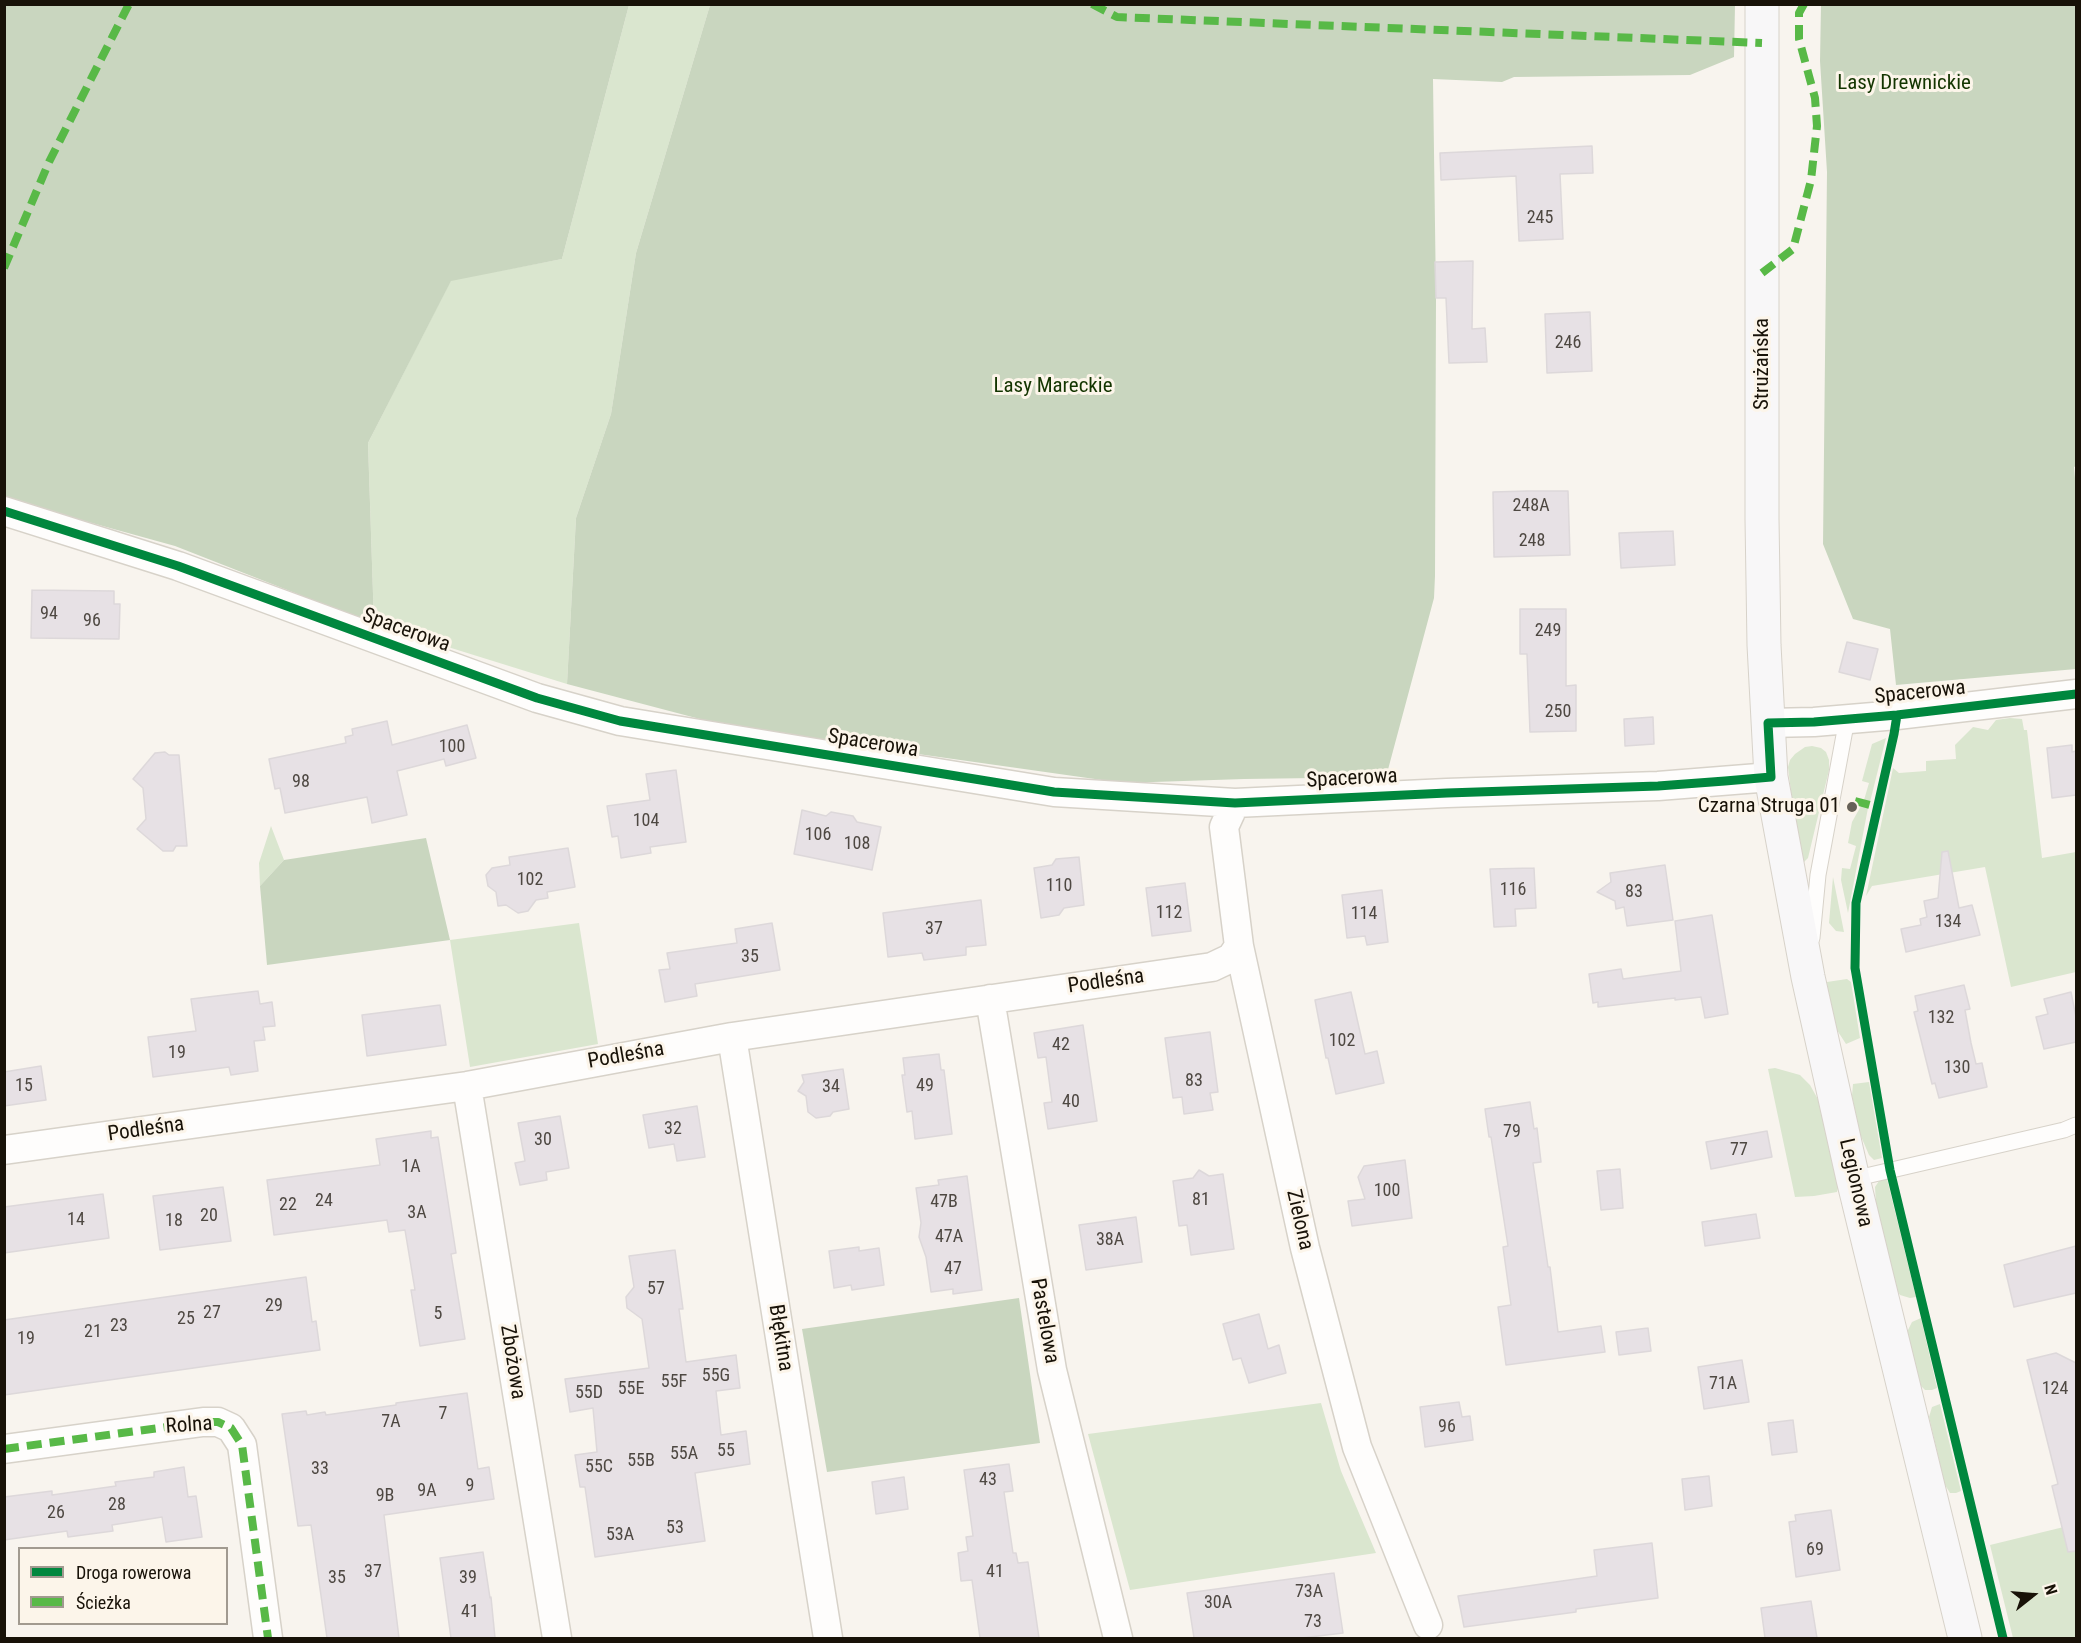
<!DOCTYPE html>
<meta charset="utf-8">
<style>
body{margin:0}
#map{position:relative;width:2081px;height:1643px;overflow:hidden;background:#f8f4ee;font-family:"Roboto Condensed",sans-serif}
canvas{display:block}
.frame{position:absolute;inset:0;border:6px solid #181208;pointer-events:none}
.legend{position:absolute;left:18px;top:1547px;width:210px;height:78px;box-sizing:border-box;background:#fcf5ea;border:2px solid #a19a90;margin:0;padding:8px 10px;list-style:none;font-size:18px;color:#181208}
.legend li{display:flex;align-items:center;gap:12px;height:30px}
.legend b{width:30px;border:2px solid #a19a90}
.north{position:absolute;left:2003px;top:1565px;width:60px;height:60px;-webkit-text-stroke:4px #fcf5ea;paint-order:stroke;rotate:73deg;font-size:16px;font-weight:700;line-height:24px;text-align:center;color:#181208}
.north::after{content:'';display:block;margin:auto;width:21px;height:27px;background:#181208;clip-path:polygon(50% 0,100% 100%,50% 72%,0 100%)}
</style>
<div id="map">
<canvas width="2081" height="1643"></canvas>
<div class="frame"></div>
<ul class="legend">
<li><b style="height:8px;background:#00873e"></b>Droga rowerowa</li>
<li><b style="height:8px;background:#58b947"></b>Ścieżka</li>
</ul>
<div class="north">N</div>
</div>
<script>
const ctx = document.querySelector('canvas').getContext('2d');
ctx.lineJoin = 'round';
function fillPath(path, color) {
  ctx.fillStyle = color;
  ctx.fill(path, 'evenodd');
}
function poly(rows) {
  const path = new Path2D();
  for (const r of rows) {
    path.moveTo(r[0], r[1]);
    for (let i = 2; i < r.length; i += 2) path.lineTo(r[i], r[i + 1]);
  }
  return path;
}
function strokePath(path, color, width, dash) {
  ctx.strokeStyle = color;
  ctx.lineWidth = width;
  ctx.lineCap = dash ? 'butt' : 'round';
  ctx.setLineDash(dash || []);
  ctx.stroke(path);
}
function label(font, color, halo, rows, align = 'center') {
  ctx.font = font + ' "Roboto Condensed",sans-serif';
  ctx.lineWidth = 6;
  ctx.setLineDash([]);
  ctx.textBaseline = 'middle';
  ctx.strokeStyle = halo;
  ctx.fillStyle = color;
  for (const [text, x, y, turn = 0] of rows) {
    ctx.save();
    ctx.translate(x, y);
    ctx.rotate((+turn || 0) * Math.PI / 180);
    ctx.textAlign = isNaN(turn) ? turn : align;
    if (halo) ctx.strokeText(text, 0, 0);
    ctx.fillText(text, 0, 0);
    ctx.restore();
  }
}
const green = poly([
 [629,5,710,5,636,253,611,414,576,518,567,684,374,624,368,443,451,280,562,259],
 [2010,718,2022,719,2024,730,2027,730,2042,858,2076,852,2076,972,2011,987,1985,867,1872,886,1866,896,1893,768,1899,773,1926,771,1926,761,1956,759,1955,745,1973,727,1988,730,1996,720],
 [1886,738,1870,802,1860,800,1858,799,1864,800,1869,783,1862,781,1872,744],
 [1812,746,1821,748,1826,752,1829,760,1829,770,1808,858,1804,862,1799,857,1788,767,1790,760,1795,754,1805,747],
 [1861,806,1868,808,1848,913,1841,880,1842,868,1850,869,1856,846,1848,843,1852,822],
 [271,826,284,860,260,886,259,863],
 [1833,877,1844,932,1836,931,1829,923],
 [579,923,598,1044,470,1067,450,940],
 [1847,979,1851,982,1860,1038,1846,1044,1835,1027,1828,996,1827,982],
 [1775,1068,1800,1075,1810,1085,1820,1103,1838,1188,1837,1192,1814,1196,1795,1197,1768,1069],
 [1869,1082,1882,1158,1874,1160,1869,1155,1860,1134,1852,1096,1853,1084],
 [1887,1179,1916,1297,1910,1298,1900,1295,1896,1289,1876,1204,1875,1187,1879,1181],
 [1921,1318,1937,1388,1932,1390,1925,1390,1921,1386,1907,1332,1912,1322],
 [1321,1403,1341,1471,1376,1553,1130,1590,1088,1434],
 [1940,1404,1961,1491,1956,1493,1950,1493,1945,1485,1929,1417,1932,1407],
 [2076,1524,2076,1638,2013,1638,1990,1545]
]);
const forest = poly([
 [4,5,629,5,562,259,451,281,368,443,374,624,175,546,5,499],
 [710,5,1735,5,1734,57,1690,75,1514,77,1502,82,1433,79,1436,298,1435,576,1434,598,1386,777,1244,779,1123,783,734,728,567,684,576,518,611,414,636,253],
 [1821,5,2076,5,2076,466,2074,467,2076,489,2076,669,1896,685,1890,629,1853,619,1823,544,1827,172,1820,61],
 [426,838,450,940,267,965,260,886,284,860],
 [1019,1298,1040,1443,827,1472,802,1329]
]);
const building = poly([
 [1592,146,1593,173,1560,174,1563,239,1519,241,1516,176,1441,180,1440,153,1592,146],
 [1473,261,1472,329,1485,328,1487,362,1449,363,1446,298,1436,298,1435,262,1473,261],
 [1590,312,1592,371,1547,373,1545,314,1590,312],
 [1527,491,1568,491,1570,555,1494,557,1493,492,1527,491],
 [1673,531,1675,565,1621,568,1619,533,1673,531],
 [32,590,114,591,114,604,120,604,119,639,31,638,32,590],
 [1520,609,1566,609,1566,686,1576,685,1576,731,1530,732,1527,654,1520,654,1520,609],
 [1847,642,1878,649,1870,680,1839,672,1847,642],
 [1653,717,1654,744,1625,746,1624,719,1653,717],
 [387,721,392,745,467,725,476,758,446,766,444,759,397,771,407,815,372,823,367,797,285,813,280,788,275,789,269,759,346,743,345,737,353,735,352,729,387,721],
 [2072,745,2072,752,2076,751,2076,795,2052,798,2047,748,2072,745],
 [165,752,169,755,179,755,187,846,176,846,173,851,163,851,137,829,146,819,143,788,133,779,155,753,165,752],
 [676,770,686,842,650,847,651,853,621,858,618,836,612,837,607,806,650,800,646,774,676,770],
 [802,810,826,816,831,812,853,816,857,822,881,827,872,870,794,854,802,810],
 [568,848,575,887,547,892,548,898,536,900,528,911,518,913,506,905,498,906,496,892,488,886,486,875,492,868,510,865,509,857,568,848],
 [1948,851,1959,908,1972,905,1980,935,1906,952,1901,929,1921,925,1920,919,1927,917,1924,901,1938,898,1942,852,1948,851],
 [1079,857,1084,905,1064,908,1059,915,1041,918,1034,868,1052,865,1056,859,1079,857],
 [1665,865,1673,920,1627,926,1624,907,1616,909,1615,901,1597,892,1611,882,1610,873,1665,865],
 [1534,868,1536,908,1515,909,1516,926,1494,927,1490,869,1534,868],
 [1185,883,1191,931,1152,936,1146,888,1185,883],
 [1382,890,1388,942,1367,945,1365,936,1347,938,1342,895,1382,890],
 [981,900,986,945,966,947,966,955,924,960,922,953,888,957,883,913,981,900],
 [1712,915,1728,1014,1705,1018,1701,997,1675,1000,1675,998,1598,1007,1598,1002,1593,1003,1589,974,1621,969,1623,979,1681,971,1675,921,1712,915],
 [772,923,780,970,695,984,697,996,665,1002,659,970,670,969,667,953,737,943,735,929,772,923],
 [1964,985,1970,1009,1965,1010,1971,1043,1976,1064,1982,1063,1987,1087,1939,1098,1935,1083,1932,1084,1914,1012,1918,1011,1915,996,1964,985],
 [258,991,260,1004,272,1002,275,1026,263,1027,265,1040,254,1041,258,1071,231,1075,229,1067,153,1077,148,1037,196,1031,191,999,258,991],
 [1351,992,1365,1054,1377,1051,1384,1083,1336,1094,1328,1058,1326,1058,1315,1000,1351,992],
 [2071,992,2076,1017,2076,1042,2044,1049,2036,1017,2048,1014,2044,999,2071,992],
 [440,1005,446,1045,367,1056,362,1015,440,1005],
 [1083,1025,1097,1121,1048,1129,1044,1103,1052,1102,1046,1057,1038,1058,1034,1033,1083,1025],
 [1210,1032,1218,1092,1210,1093,1213,1110,1184,1114,1182,1097,1173,1098,1165,1038,1210,1032],
 [939,1054,941,1070,944,1070,952,1134,915,1139,912,1111,907,1112,902,1075,905,1075,903,1058,939,1054],
 [41,1066,46,1100,4,1106,4,1072,41,1066],
 [843,1069,849,1109,833,1112,830,1116,816,1118,808,1112,806,1096,798,1091,804,1082,802,1075,843,1069],
 [1530,1102,1534,1129,1537,1128,1541,1162,1533,1163,1548,1267,1550,1267,1558,1332,1601,1326,1605,1352,1506,1365,1498,1307,1511,1305,1503,1247,1508,1246,1491,1137,1489,1137,1485,1109,1530,1102],
 [697,1106,705,1157,677,1161,674,1144,649,1148,643,1115,697,1106],
 [560,1116,569,1168,546,1172,547,1180,520,1185,515,1163,525,1161,518,1123,560,1116],
 [431,1131,431,1138,438,1137,456,1253,451,1254,465,1339,420,1346,411,1290,415,1290,405,1230,389,1232,387,1220,274,1235,267,1180,380,1165,376,1139,431,1131],
 [1767,1131,1772,1157,1711,1169,1706,1142,1767,1131],
 [1405,1160,1412,1218,1352,1226,1348,1201,1365,1199,1358,1177,1364,1166,1405,1160],
 [1620,1169,1623,1208,1601,1210,1597,1171,1620,1169],
 [1199,1170,1209,1176,1223,1174,1234,1249,1191,1255,1187,1225,1179,1226,1173,1181,1193,1178,1199,1170],
 [967,1176,982,1290,953,1294,953,1289,931,1292,926,1257,919,1237,921,1223,916,1188,939,1185,938,1180,967,1176],
 [223,1187,231,1241,160,1250,153,1196,223,1187],
 [103,1194,109,1238,4,1253,4,1207,103,1194],
 [1756,1214,1760,1238,1705,1246,1702,1222,1756,1214],
 [1136,1217,1142,1262,1086,1270,1079,1225,1136,1217],
 [2076,1246,2076,1293,2014,1307,2004,1265,2076,1246],
 [859,1247,859,1251,879,1248,884,1285,852,1290,851,1285,834,1288,829,1251,859,1247],
 [675,1250,683,1309,679,1309,686,1362,736,1355,740,1388,716,1391,721,1435,746,1431,750,1464,695,1473,705,1541,595,1557,585,1487,580,1487,575,1455,597,1452,593,1408,570,1412,565,1379,649,1368,642,1319,627,1308,626,1297,634,1287,629,1256,675,1250],
 [306,1277,312,1322,316,1321,320,1350,4,1395,4,1320,306,1277],
 [1259,1314,1268,1349,1279,1345,1286,1373,1249,1383,1241,1358,1233,1360,1223,1324,1259,1314],
 [1648,1328,1651,1351,1619,1355,1616,1332,1648,1328],
 [2056,1353,2076,1363,2076,1551,2068,1552,2052,1486,2058,1484,2027,1360,2056,1353],
 [1742,1360,1749,1402,1704,1409,1698,1367,1742,1360],
 [467,1393,478,1469,489,1467,494,1499,384,1515,399,1638,327,1638,311,1525,298,1526,282,1414,306,1411,307,1415,325,1412,326,1415,396,1405,396,1403,467,1393],
 [1459,1402,1462,1417,1470,1416,1473,1440,1425,1447,1420,1407,1459,1402],
 [1793,1420,1797,1452,1772,1455,1768,1423,1793,1420],
 [1009,1464,1013,1491,1004,1492,1013,1553,1016,1553,1018,1563,1028,1562,1039,1638,980,1638,972,1580,961,1581,958,1553,968,1551,966,1537,973,1536,964,1470,1009,1464],
 [184,1467,188,1497,196,1496,202,1537,166,1542,162,1517,112,1525,113,1531,68,1537,67,1531,4,1540,4,1497,52,1491,52,1495,116,1486,115,1482,154,1477,154,1472,184,1467],
 [1709,1476,1712,1506,1685,1510,1682,1479,1709,1476],
 [904,1477,908,1509,876,1514,872,1482,904,1477],
 [1831,1510,1840,1570,1796,1577,1789,1522,1796,1521,1795,1515,1831,1510],
 [1652,1543,1658,1598,1576,1609,1576,1612,1464,1627,1458,1596,1597,1576,1594,1550,1652,1543],
 [483,1552,490,1598,491,1597,495,1638,451,1638,440,1558,483,1552],
 [1334,1573,1343,1633,1302,1638,1194,1638,1187,1593,1334,1573],
 [1811,1601,1817,1638,1765,1638,1761,1608,1811,1601]
]);
const lane = poly([
 [1812,938,1818,875,1847,719],
 [1853,1179,2064,1130,2076,1125]
]);
const street = poly([
 [4,511,178,566,537,698,620,721,1054,792,1235,803,1447,793,1658,786,1771,777],
 [1768,723,1814,722,1897,715,2076,694],
 [1235,803,1224,827,1239,946,1305,1248,1357,1447,1428,1625],
 [990,999,1052,1370,1118,1638],
 [732,1037,828,1638],
 [467,1086,557,1638],
 [4,1150,467,1086,732,1037,1212,967,1231,958,1239,946],
 [4,1449,203,1422,218,1422,231,1428,242,1445,268,1638]
]);
const secondary = poly([
 [1762,4,1762,519,1764,645,1771,777,1808,977,1853,1179,1965,1638]
]);
const quiet = poly([
 [1092,4,1117,17,1762,43],
 [4,268,49,162,129,4],
 [1762,273,1793,249,1811,180,1817,126,1815,98,1799,39,1799,13,1804,4],
 [1855,801,1877,807],
 [4,1449,203,1422,218,1422,231,1428,242,1445,268,1638]
]);
const cycleway = poly([
 [4,511,178,566,537,698,620,721,1054,792,1235,803,1447,793,1658,786,1725,781,1771,777,1768,723,1814,722,1897,715,2076,694],
 [1897,715,1894,734,1856,903,1855,968,1890,1170,2003,1638]
]);
const markers = [
 [1852,807,6,"#666158"]
];
const numberNames = [
 ["245",1540,218],
 ["246",1568,343],
 ["248A",1531,506],
 ["248",1532,541],
 ["94",49,614],
 ["96",92,621],
 ["249",1548,631],
 ["250",1558,712],
 ["100",452,747],
 ["98",301,782],
 ["104",646,821],
 ["106",818,835],
 ["108",857,844],
 ["102",530,880],
 ["110",1059,886],
 ["116",1513,890],
 ["83",1634,892],
 ["112",1169,913],
 ["114",1364,914],
 ["134",1948,922],
 ["37",934,929],
 ["35",750,957],
 ["132",1941,1018],
 ["102",1342,1041],
 ["42",1061,1045],
 ["19",177,1053],
 ["130",1957,1068],
 ["83",1194,1081],
 ["15",24,1086],
 ["49",925,1086],
 ["34",831,1087],
 ["40",1071,1102],
 ["32",673,1129],
 ["79",1512,1132],
 ["30",543,1140],
 ["77",1739,1150],
 ["1A",411,1167],
 ["100",1387,1191],
 ["81",1201,1200],
 ["24",324,1201],
 ["47B",944,1202],
 ["22",288,1205],
 ["3A",417,1213],
 ["20",209,1216],
 ["14",76,1220],
 ["18",174,1221],
 ["47A",949,1237],
 ["38A",1110,1240],
 ["47",953,1269],
 ["57",656,1289],
 ["29",274,1306],
 ["27",212,1313],
 ["5",438,1314],
 ["25",186,1319],
 ["23",119,1326],
 ["21",93,1332],
 ["19",26,1339],
 ["55G",716,1376],
 ["55F",674,1382],
 ["71A",1723,1384],
 ["55E",631,1389],
 ["124",2055,1389],
 ["55D",589,1393],
 ["7",443,1414],
 ["7A",391,1422],
 ["96",1447,1427],
 ["55",726,1451],
 ["55A",684,1454],
 ["55B",641,1461],
 ["55C",599,1467],
 ["33",320,1469],
 ["43",988,1480],
 ["9",470,1486],
 ["9A",427,1491],
 ["9B",385,1496],
 ["28",117,1505],
 ["26",56,1513],
 ["53",675,1528],
 ["53A",620,1535],
 ["69",1815,1550],
 ["37",373,1572],
 ["41",995,1572],
 ["35",337,1578],
 ["39",468,1578],
 ["73A",1309,1592],
 ["30A",1218,1603],
 ["41",470,1612],
 ["73",1313,1622]
];
const parkNames = [
 ["Lasy Drewnickie",1904,84],
 ["Lasy Mareckie",1053,387]
];
const streetNames = [
 ["Strużańska",1763,364,-90],
 ["Spacerowa",406,631,20],
 ["Spacerowa",1920,693,-6],
 ["Spacerowa",873,744,9],
 ["Spacerowa",1352,779,-3],
 ["Podleśna",1106,982,-8],
 ["Podleśna",626,1056,-10],
 ["Podleśna",146,1130,-8],
 ["Legionowa",1855,1183,77],
 ["Zielona",1299,1220,77],
 ["Pastelowa",1044,1321,80],
 ["Błękitna",780,1338,81],
 ["Zbożowa",512,1362,81],
 ["Rolna",189,1426,-4]
];
const poiNames = [
 ["Czarna Struga 01",1840,807]
];
fillPath(green, '#dae6cf');
fillPath(forest, '#c9d6bf');
fillPath(building, '#e7e1e5');
strokePath(building, '#ddd8da', 1.5);
strokePath(lane, '#d7d2c9', 17);
strokePath(street, '#d7d2c9', 31);
strokePath(secondary, '#d7d2c9', 35);
strokePath(lane, '#fefdfc', 15);
strokePath(street, '#fefdfc', 28);
strokePath(secondary, '#f8f7f8', 33);
strokePath(quiet, '#58b947', 8, [15, 8]);
strokePath(cycleway, '#00873e', 9);
for (const [x, y, r, color] of markers) {
  const dot = new Path2D();
  dot.arc(x, y, r, 0, 2 * Math.PI);
  ctx.fillStyle = color;
  ctx.fill(dot);
  strokePath(dot, '#fcf5ea', 2);
}
label('18px', '#4e4842', null, numberNames);
label('21px', '#133500', '#fcf5ea', parkNames);
label('21px', '#181208', '#fcf5ea', streetNames);
label('21px', '#181208', '#fcf5ea', poiNames, 'right');
</script>
